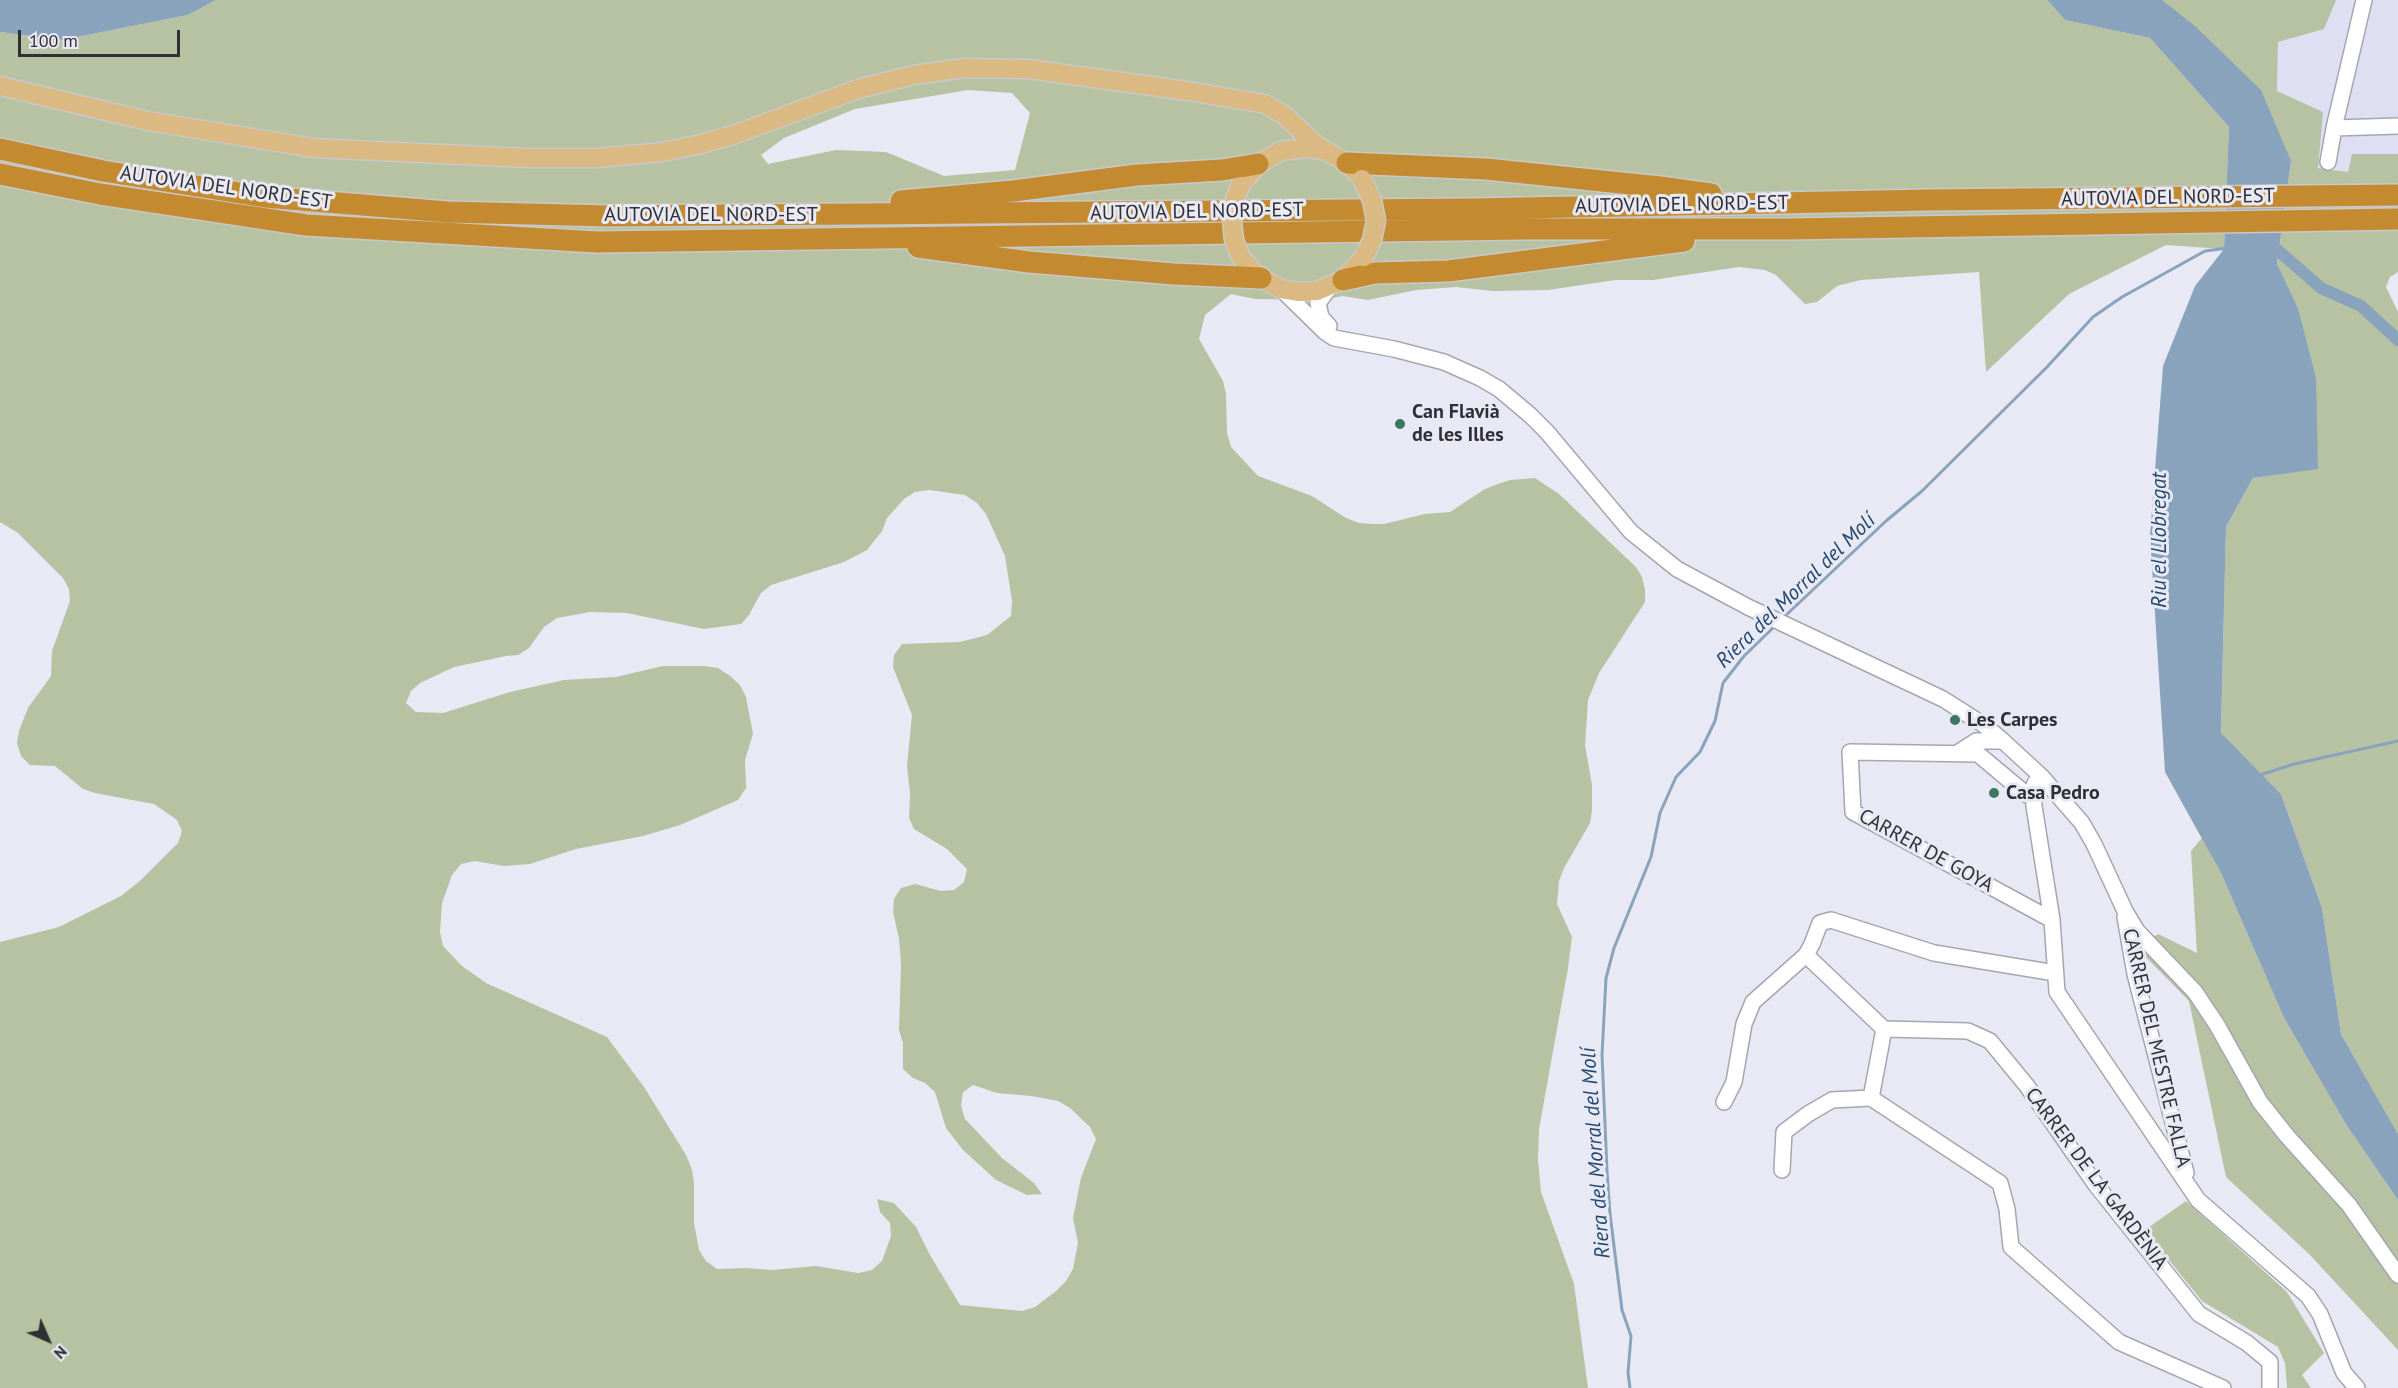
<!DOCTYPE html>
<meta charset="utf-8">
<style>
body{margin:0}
#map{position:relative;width:2398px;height:1388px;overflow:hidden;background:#e8e9f4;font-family:"PT Sans",sans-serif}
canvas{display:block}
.north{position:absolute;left:18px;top:1310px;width:60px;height:60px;-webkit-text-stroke:4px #e8e9f4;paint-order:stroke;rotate:135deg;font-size:16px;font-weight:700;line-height:24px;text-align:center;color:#303034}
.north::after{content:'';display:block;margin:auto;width:21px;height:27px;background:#303034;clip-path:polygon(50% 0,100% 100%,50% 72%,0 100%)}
.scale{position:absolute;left:18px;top:30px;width:162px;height:27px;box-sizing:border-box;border:3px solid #303034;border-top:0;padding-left:8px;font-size:18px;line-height:21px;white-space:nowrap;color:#303034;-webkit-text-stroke:4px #e8e9f4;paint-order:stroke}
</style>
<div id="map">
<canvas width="2398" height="1388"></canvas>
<div class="north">N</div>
<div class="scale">100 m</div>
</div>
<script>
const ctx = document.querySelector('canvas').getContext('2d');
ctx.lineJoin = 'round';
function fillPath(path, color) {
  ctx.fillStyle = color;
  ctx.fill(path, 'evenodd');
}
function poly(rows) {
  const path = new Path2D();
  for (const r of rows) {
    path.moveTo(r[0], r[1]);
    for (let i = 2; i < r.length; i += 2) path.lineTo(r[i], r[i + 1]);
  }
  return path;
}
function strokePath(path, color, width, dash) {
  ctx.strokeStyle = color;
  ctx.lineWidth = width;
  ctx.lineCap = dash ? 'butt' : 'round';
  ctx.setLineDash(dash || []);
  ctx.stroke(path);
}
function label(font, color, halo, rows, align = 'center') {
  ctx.font = font + ' "PT Sans",sans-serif';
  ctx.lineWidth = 6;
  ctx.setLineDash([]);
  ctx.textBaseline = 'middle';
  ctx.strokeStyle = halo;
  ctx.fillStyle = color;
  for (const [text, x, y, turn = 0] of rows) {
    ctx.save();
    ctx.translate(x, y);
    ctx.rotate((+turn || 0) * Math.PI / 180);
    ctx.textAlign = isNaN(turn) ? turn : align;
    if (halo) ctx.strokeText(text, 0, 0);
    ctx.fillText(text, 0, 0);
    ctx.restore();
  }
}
const built = poly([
 [2336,0,2398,0,2398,154,2352,154,2348,172,2318,168,2277,91,2278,42,2323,29]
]);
const green = poly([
 [216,0,2047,0,2065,20,2150,38,2229,127,2224,249,2166,245,2069,294,1986,372,1979,272,1861,280,1837,286,1817,302,1805,304,1776,275,1765,270,1739,267,1653,280,1615,280,1548,290,1493,291,1456,287,1416,290,1368,300,1343,296,1318,300,1255,299,1231,294,1205,315,1199,339,1223,381,1226,394,1227,433,1231,447,1258,476,1312,496,1346,518,1359,523,1372,524,1384,524,1425,514,1450,512,1485,489,1498,484,1510,480,1535,478,1559,494,1636,567,1642,577,1645,590,1645,602,1599,673,1588,700,1585,745,1592,785,1592,810,1590,823,1564,868,1559,881,1557,904,1572,937,1568,968,1539,1129,1538,1160,1541,1192,1574,1284,1588,1388,0,1388,0,942,59,927,121,896,141,880,178,843,182,831,177,820,154,804,95,793,83,789,55,766,30,765,21,756,17,743,19,731,28,708,51,676,52,651,70,601,69,589,63,578,18,533,0,522,0,32,62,40,188,15],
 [968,90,1012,93,1030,113,1015,170,944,176,886,152,836,150,768,164,761,155,784,138,855,109],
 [929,490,965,495,977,503,986,514,1005,556,1012,601,1011,616,987,635,960,642,902,644,894,655,893,667,912,715,907,766,910,793,909,818,914,829,947,849,967,869,964,882,954,890,941,891,915,884,901,888,894,899,893,912,899,938,901,964,899,1030,903,1043,903,1069,913,1078,925,1083,935,1092,946,1128,963,1150,996,1180,1027,1195,1042,1194,1034,1183,1002,1158,965,1119,961,1106,963,1092,973,1085,997,1093,1032,1096,1058,1101,1070,1108,1090,1127,1096,1139,1081,1178,1073,1218,1078,1243,1073,1269,1066,1281,1056,1291,1035,1307,1022,1311,960,1305,930,1255,916,1227,894,1203,877,1199,880,1212,890,1223,891,1236,882,1261,872,1270,858,1273,816,1266,772,1270,746,1268,717,1269,706,1261,699,1250,694,1223,694,1183,692,1170,686,1155,644,1087,607,1037,486,983,462,966,443,946,440,932,442,903,452,875,461,864,475,861,504,866,530,864,576,849,643,836,680,825,738,800,746,788,745,760,753,734,746,697,740,685,730,676,718,668,704,666,663,666,616,677,564,680,510,692,443,713,416,712,406,703,411,691,420,683,454,667,506,656,518,655,529,648,544,627,557,618,590,612,627,613,704,629,741,624,749,615,761,593,771,585,844,562,867,550,882,531,887,518,904,499,915,492],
 [2162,0,2336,0,2324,29,2278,42,2277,91,2323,112,2318,168,2348,172,2352,154,2398,154,2398,272,2390,277,2386,287,2398,312,2398,1134,2341,1034,2322,908,2281,794,2221,734,2226,527,2253,478,2318,468,2298,308,2277,265,2291,161],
 [2202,838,2221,873,2284,1018,2347,1126,2398,1200,2398,1350,2310,1255,2226,1177,2189,1001,2137,948,2158,934,2197,953,2191,851],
 [2186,1201,2287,1292,2324,1353,2302,1375,2311,1388,2287,1388,2285,1363,2278,1347,2202,1301,2145,1230]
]);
const water = poly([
 [0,0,216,0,188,15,62,40,0,32],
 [2047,0,2162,0,2196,27,2261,90,2291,161,2277,264,2298,308,2316,378,2318,469,2253,478,2226,527,2221,733,2281,794,2322,908,2341,1034,2398,1134,2398,1200,2347,1126,2284,1018,2221,873,2165,772,2150,535,2163,366,2195,286,2224,249,2229,127,2150,38,2065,20]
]);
const stream = poly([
 [1784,617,1886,521,1922,491,2047,367,2093,317,2122,297,2205,251,2228,248],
 [2260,775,2294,764,2398,741],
 [1630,1388,1628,1373,1631,1336,1622,1310,1610,1214,1607,1171,1602,1055,1606,978,1614,948,1651,857,1660,813,1676,777,1700,752,1715,721,1723,683,1744,656,1775,626]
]);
const canal = poly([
 [2266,240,2321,288,2361,306,2398,340]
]);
const minor = poly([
 [2334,128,2364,0],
 [2328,162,2334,128,2398,126],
 [1281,289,1325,332,1334,338,1394,349,1444,362,1480,378,1499,389,1530,415,1547,432,1631,532,1677,569,1748,607,1943,699,1984,725,2003,741,2041,776,2082,823,2094,844,2125,911,2137,931,2195,992,2217,1025,2260,1102,2287,1136,2349,1205,2398,1275],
 [1329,326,1321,317,1318,303,1330,287],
 [1959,752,1976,741,2003,741],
 [2041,776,2035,783,2033,789,2034,806,2052,920,2057,992,2198,1200,2308,1296,2320,1314,2344,1373,2357,1388],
 [2027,795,1978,754,1850,752,1853,812,2052,920],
 [2125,917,2135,974,2186,1173],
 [1806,955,1884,1029,1871,1098],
 [1884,1029,1968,1031,1990,1041,2027,1086,2096,1185,2199,1314,2247,1343,2270,1362,2270,1388],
 [1724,1102,1734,1082,1744,1024,1753,1002,1806,955,1812,944,1820,923,1831,920,1934,953,2055,973],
 [1782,1170,1784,1132,1808,1114,1832,1100,1871,1098,2000,1183,2007,1209,2011,1247,2119,1342,2223,1388]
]);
const major = poly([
 [0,86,148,121,314,148,527,158,597,158,663,152,701,144,733,135,858,89,914,75,964,68,1028,69,1188,91,1265,104,1284,115,1316,145,1347,163,1356,172],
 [1240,186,1258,164,1281,151,1306,148,1323,150],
 [1241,257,1255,274,1266,281,1281,289,1299,292,1317,291,1343,280,1364,257]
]);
const highway = poly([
 [0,149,103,171,265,197,448,212,609,216,1471,209,1929,200,2398,195],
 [1347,163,1486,169,1660,187,1711,194],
 [0,174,100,194,306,225,597,242,1524,229,1788,229,2398,219],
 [901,201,1013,191,1137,175,1222,170,1258,164],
 [918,247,1029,262,1174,274,1261,278],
 [1343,280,1375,273,1448,271,1684,241]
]);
const majorBridge = poly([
 [1362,179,1372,200,1376,221,1372,240,1364,257],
 [1240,186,1231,211,1234,240,1241,257]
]);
const markers = [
 [1400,424,6,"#3b7661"],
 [1955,720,6,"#3b7661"],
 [1994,793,6,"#3b7661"]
];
const streetNames = [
 ["AUTOVIA DEL NORD-EST",226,188,8],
 ["AUTOVIA DEL NORD-EST",2168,198,-1],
 ["AUTOVIA DEL NORD-EST",1682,205,-1],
 ["AUTOVIA DEL NORD-EST",1197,212,-1],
 ["AUTOVIA DEL NORD-EST",711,215],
 ["CARRER DE GOYA",1926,851,29],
 ["CARRER DEL MESTRE FALLA",2156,1048,77],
 ["CARRER DE LA GARDÈNIA",2096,1179,53]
];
const poiNames = [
 ["Can Flavià",1412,412],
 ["de les Illes",1412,435],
 ["Les Carpes",1967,720],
 ["Casa Pedro",2006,793]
];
const waterNames = [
 ["Riu el Llobregat",2160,540,-90],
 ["Riera del Morral del Molí",1796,591,-44],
 ["Riera del Morral del Molí",1596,1153,-94]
];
fillPath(built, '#dedff2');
fillPath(green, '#b6c2a1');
fillPath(water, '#8aa3bd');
strokePath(stream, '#8aa3bd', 3);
strokePath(canal, '#8aa3bd', 12);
strokePath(minor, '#a5a6b0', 18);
strokePath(major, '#c9c9ca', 21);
strokePath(highway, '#c9c9ca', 24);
strokePath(minor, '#fff', 15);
strokePath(major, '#dbb983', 18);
strokePath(highway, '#c38a30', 21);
strokePath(majorBridge, '#c9c9ca', 21, []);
strokePath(majorBridge, '#dbb983', 18);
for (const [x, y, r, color] of markers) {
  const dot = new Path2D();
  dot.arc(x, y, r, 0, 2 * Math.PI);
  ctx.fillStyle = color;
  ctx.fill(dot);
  strokePath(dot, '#e8e9f4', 2);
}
label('20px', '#303034', '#e8e9f4', streetNames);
label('bold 20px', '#303034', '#e8e9f4', poiNames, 'left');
label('italic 21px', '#20476d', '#e8e9f4', waterNames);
</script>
